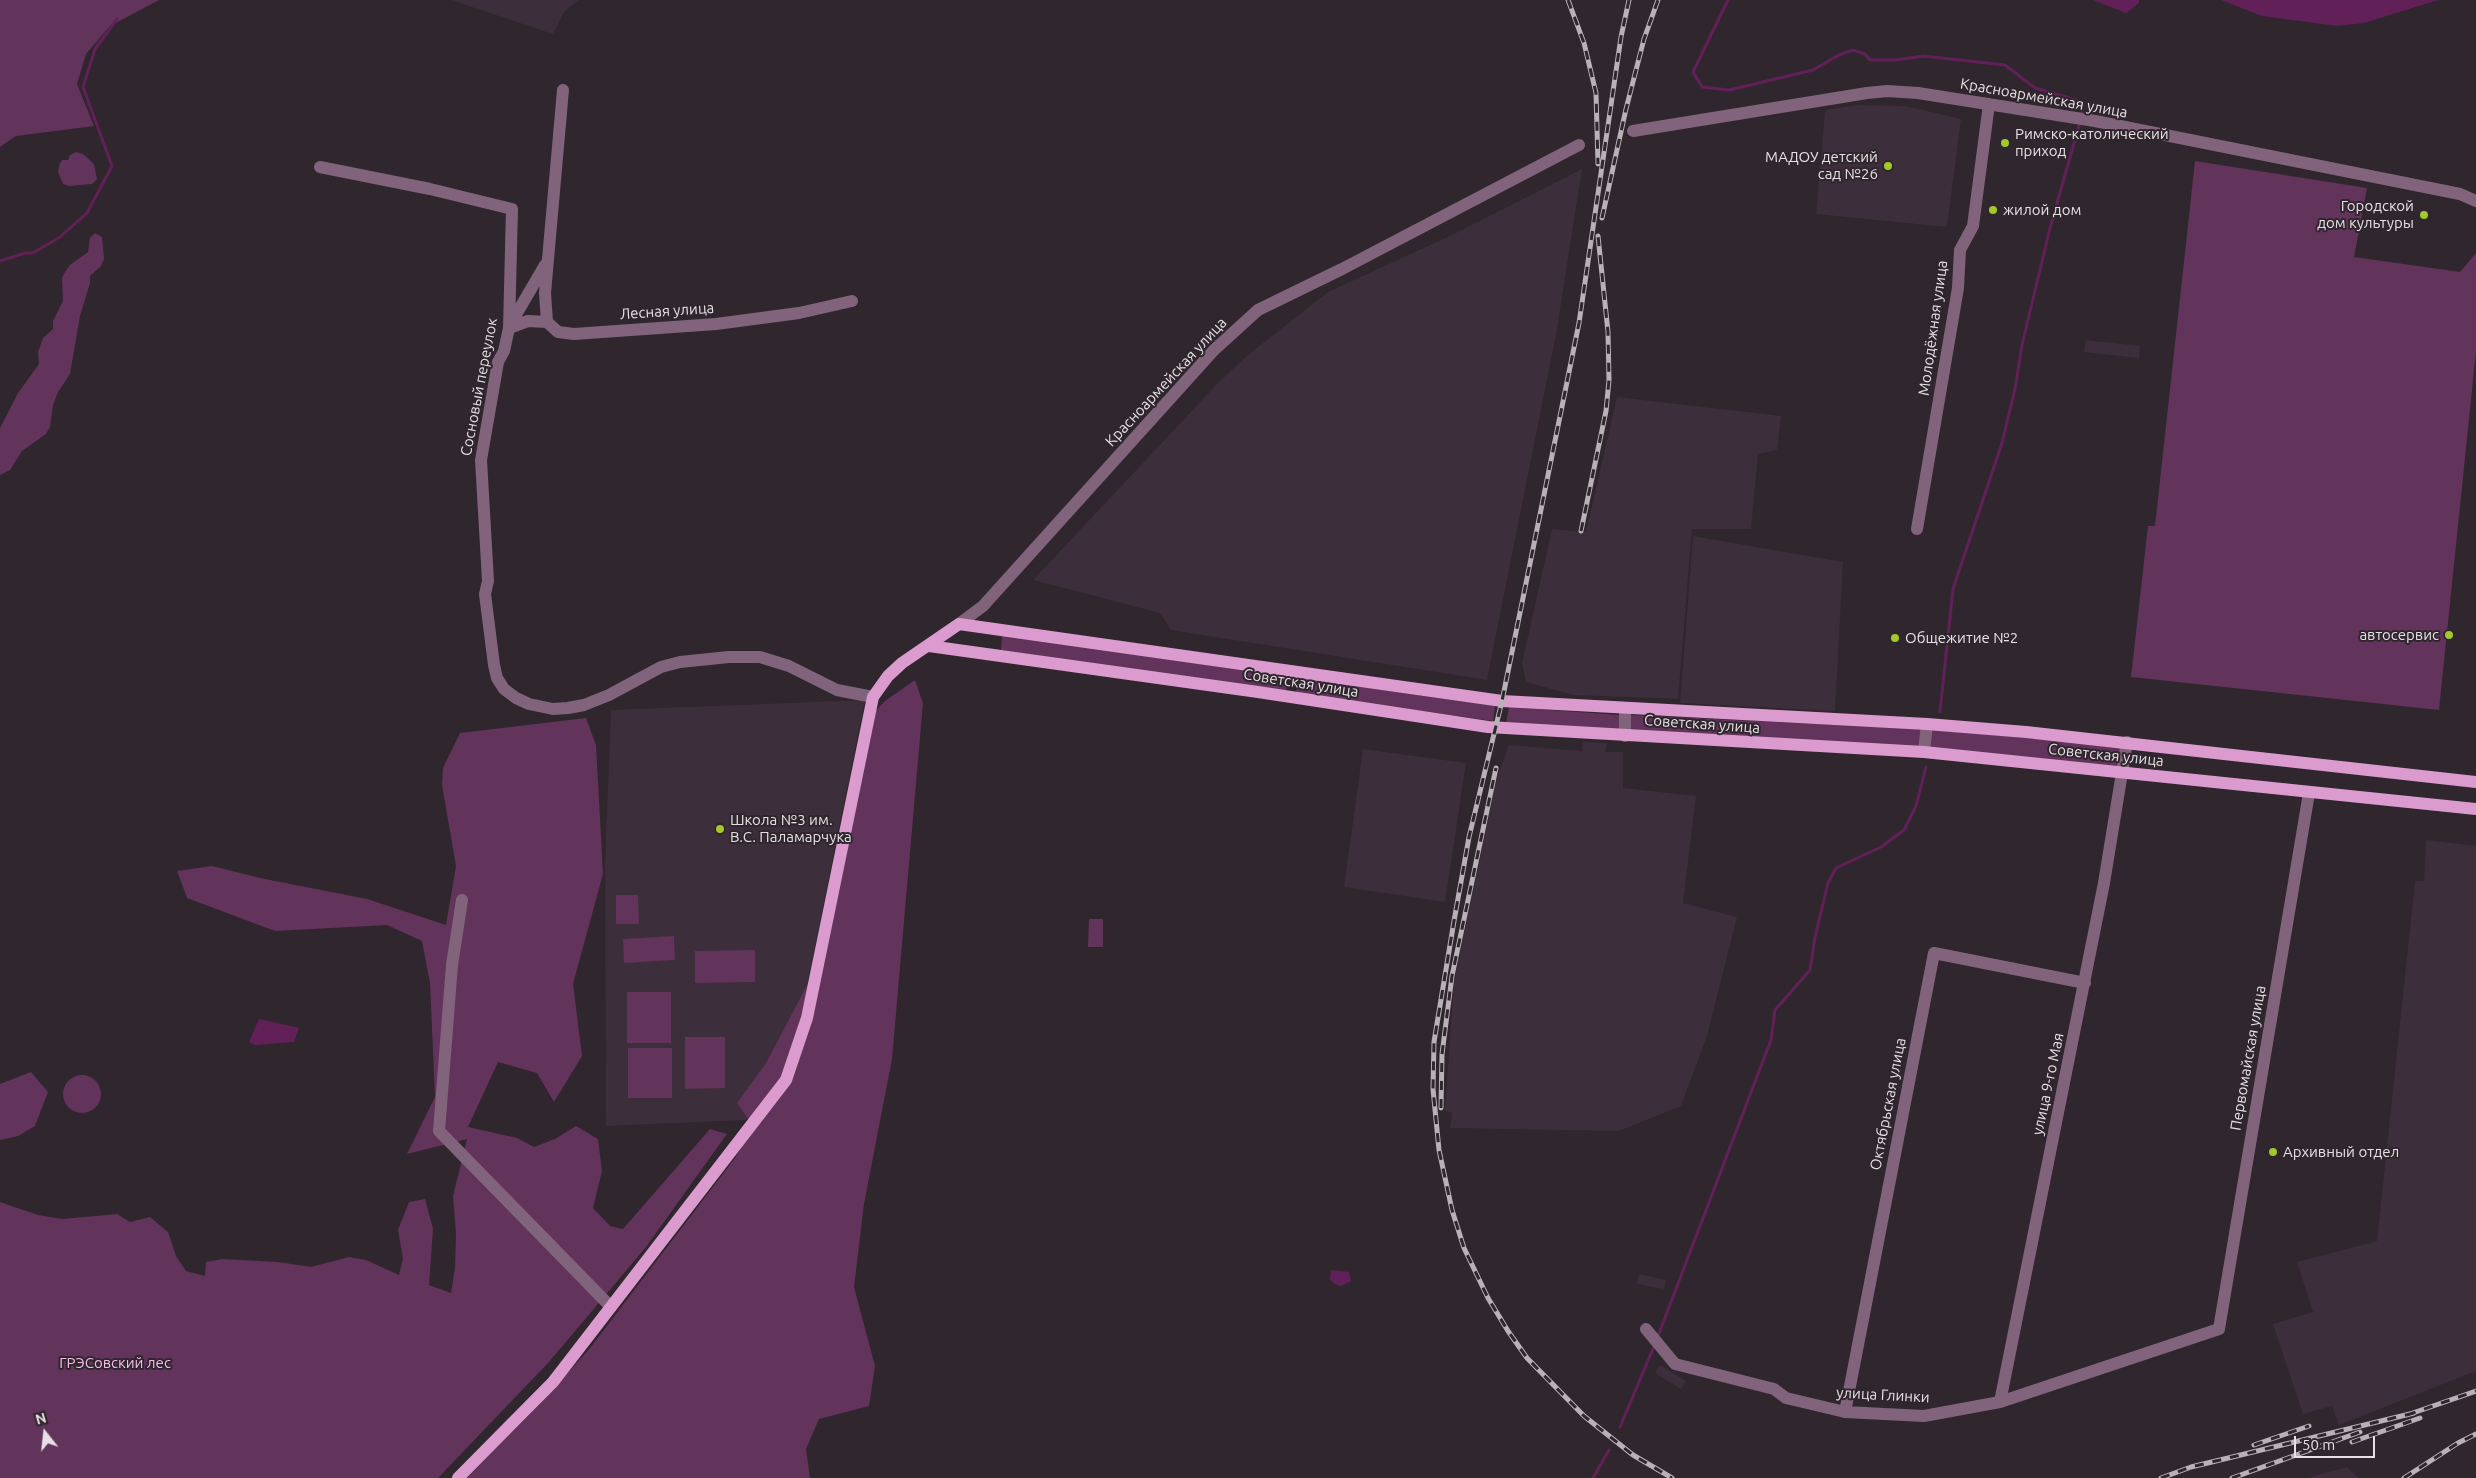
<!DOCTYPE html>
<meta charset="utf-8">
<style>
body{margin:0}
#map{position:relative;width:2476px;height:1478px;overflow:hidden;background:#30262e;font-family:Ubuntu,sans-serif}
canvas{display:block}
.north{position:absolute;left:20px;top:1408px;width:50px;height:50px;-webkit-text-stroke:4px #30262e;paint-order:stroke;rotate:344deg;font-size:14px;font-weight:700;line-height:20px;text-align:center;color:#e6dfe5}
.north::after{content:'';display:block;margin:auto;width:18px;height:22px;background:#e6dfe5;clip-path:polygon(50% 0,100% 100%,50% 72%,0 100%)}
.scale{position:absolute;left:2294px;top:1436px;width:81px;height:22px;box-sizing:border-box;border:2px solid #e6dfe5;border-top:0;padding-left:6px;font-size:15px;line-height:18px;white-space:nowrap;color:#e6dfe5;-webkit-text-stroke:4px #30262e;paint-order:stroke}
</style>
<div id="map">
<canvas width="2476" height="1478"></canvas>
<div class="north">N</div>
<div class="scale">50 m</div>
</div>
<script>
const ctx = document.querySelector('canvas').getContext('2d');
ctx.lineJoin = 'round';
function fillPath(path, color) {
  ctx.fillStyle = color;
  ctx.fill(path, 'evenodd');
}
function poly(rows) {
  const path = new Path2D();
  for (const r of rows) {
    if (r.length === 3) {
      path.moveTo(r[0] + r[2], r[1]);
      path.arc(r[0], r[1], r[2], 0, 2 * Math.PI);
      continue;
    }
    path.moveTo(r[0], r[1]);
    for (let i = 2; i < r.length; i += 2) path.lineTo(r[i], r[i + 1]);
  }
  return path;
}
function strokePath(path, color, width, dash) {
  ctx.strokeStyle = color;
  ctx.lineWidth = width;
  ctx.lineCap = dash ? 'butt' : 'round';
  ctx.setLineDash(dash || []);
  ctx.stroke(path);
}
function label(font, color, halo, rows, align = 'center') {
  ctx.font = font + ' Ubuntu,sans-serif';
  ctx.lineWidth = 4;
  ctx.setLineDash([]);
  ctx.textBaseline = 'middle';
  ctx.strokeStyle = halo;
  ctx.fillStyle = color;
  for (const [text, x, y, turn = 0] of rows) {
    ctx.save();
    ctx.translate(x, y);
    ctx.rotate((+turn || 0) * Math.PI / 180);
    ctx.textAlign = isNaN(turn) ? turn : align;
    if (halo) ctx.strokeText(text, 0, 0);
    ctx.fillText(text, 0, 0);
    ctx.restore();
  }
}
const built = poly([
 [451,0,579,0,564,12,553,34],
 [1860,105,1906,106,1961,119,1947,227,1816,214,1825,112,1829,109],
 [1582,169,1556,335,1487,680,1171,630,1160,613,1033,580,1218,383,1249,354,1328,292,1452,235],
 [2086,340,2140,346,2139,358,2084,352],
 [1617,397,1781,416,1777,450,1758,454,1751,529,1692,529,1678,699,1573,695,1526,682,1522,663,1552,529,1586,532],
 [1693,536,1843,562,1835,711,1680,703],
 [865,700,802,1010,783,1067,745,1120,606,1126,605,864,611,710],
 [1583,742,1607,743,1605,752,1623,752,1623,788,1696,796,1683,903,1737,917,1707,1036,1681,1106,1619,1131,1450,1128,1452,1113,1445,1111,1454,982,1497,778,1509,745,1582,751],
 [1363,749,1466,763,1445,902,1344,887],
 [2426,840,2476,846,2476,1371,2339,1425,2332,1406,2303,1414,2273,1324,2313,1312,2297,1262,2377,1241,2415,881,2424,881],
 [1639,1274,1666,1280,1664,1289,1637,1284],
 [1660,1365,1686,1381,1681,1389,1655,1373],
 [2347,1467,2358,1478,2307,1478]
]);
const green = poly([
 [0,0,159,0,110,26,86,54,77,84,94,126,16,136,0,147],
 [76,152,83,154,94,164,97,179,92,184,70,186,63,184,60,177,58,171,60,163,62,160,68,160,70,155],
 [2195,161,2367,188,2354,257,2460,272,2476,253,2476,351,2439,710,2131,677,2148,526,2155,526],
 [95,233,102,237,104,259,101,266,90,276,90,283,80,316,70,374,58,392,53,405,50,427,46,434,22,451,10,470,0,475,0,428,18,393,39,364,38,352,43,338,53,329,53,321,63,301,62,278,65,272,70,265,88,252,90,238],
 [1002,635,1288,677,1286,693,1001,650],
 [1297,678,1495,706,1493,721,1296,694],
 [915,680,923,703,892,1059,864,1204,854,1287,875,1366,869,1406,819,1419,806,1449,810,1478,467,1478,541,1403,590,1348,735,1158,754,1128,737,1103,766,1063,813,974,864,723,885,701],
 [1509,707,1620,715,1620,732,1506,723],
 [1630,715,1923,729,1922,748,1630,731],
 [586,718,596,745,603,874,573,984,582,1056,554,1102,537,1073,498,1062,468,1127,517,1138,534,1147,555,1139,576,1126,598,1139,602,1171,593,1208,610,1226,623,1229,710,1129,727,1134,646,1247,549,1362,438,1478,0,1478,0,1202,38,1215,62,1219,117,1214,130,1222,150,1217,168,1232,176,1256,186,1271,205,1276,206,1262,222,1259,278,1262,311,1267,349,1257,366,1260,399,1275,403,1259,398,1230,409,1202,425,1199,433,1229,429,1285,451,1293,455,1268,456,1234,453,1196,467,1139,407,1154,435,1097,430,983,422,941,387,925,275,931,187,898,177,871,212,866,260,878,367,899,446,925,456,866,442,785,443,768,460,733],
 [1931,729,2121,747,2119,768,1928,749],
 [616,895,638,895,639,924,616,924],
 [1089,919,1103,919,1103,947,1088,947],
 [674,936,675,960,624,963,623,939],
 [755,950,755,982,695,983,695,951],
 [627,992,671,992,671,1043,627,1043],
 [685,1037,725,1037,725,1088,685,1089],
 [628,1048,672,1048,672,1098,628,1098],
 [31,1072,48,1092,35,1126,18,1136,0,1140,0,1084],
 [82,1094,19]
]);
const water = poly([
 [2093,0,2139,0,2139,3,2126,13],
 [2221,0,2438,0,2364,23,2337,26,2262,16],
 [259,1019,299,1028,294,1042,255,1045,249,1042],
 [1331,1270,1349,1272,1351,1281,1341,1286,1335,1284,1330,1280]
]);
const stream = poly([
 [1728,0,1693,72,1702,87,1729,90,1813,70,1839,55,1853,50,1865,54,1870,60,1896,60,1923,56,2005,65,2035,88,2076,100,2083,107,2081,116],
 [0,261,25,253,33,253,60,237,87,213,112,166,83,87,95,49,117,19],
 [1940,712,1953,589,2002,443,2015,389,2022,345,2050,228,2080,122],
 [1658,1336,1771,1040,1775,1010,1810,970,1815,937,1828,883,1836,868,1881,847,1904,830,1916,806,1926,767],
 [1620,1427,1655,1344],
 [1593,1478,1609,1450]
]);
const minor = poly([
 [563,90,545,293,547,322,558,332,574,334,716,324,799,313,852,301],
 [1633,131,1867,93,1887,91,1918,93,2095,121,2460,194,2476,201],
 [320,167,430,189,512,209,509,328,504,351,498,362,481,460,488,581,485,594,494,665,497,678,504,689,516,698,529,704,553,709,568,708,584,705,609,695,661,667,680,662,729,657,760,657,789,666,837,690,873,697],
 [510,325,545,265],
 [509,328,528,321,547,322],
 [1917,529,1958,288,1960,250,1973,226,1989,104],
 [959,624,983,606,1214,350,1258,310,1342,269,1579,145],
 [1625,709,1625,736],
 [1924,752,1927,724],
 [462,900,452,965,439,1131,611,1307],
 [1646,1329,1675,1364,1774,1389,1786,1398,1845,1412,1924,1416,2000,1402,2219,1329,2309,793],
 [2000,1402,2104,883,2127,742],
 [1845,1412,1934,953,2085,983]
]);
const major = poly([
 [929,646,1258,692,1488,727,1924,752,2476,809],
 [458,1478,553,1382,786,1080,807,1018,873,697,888,676,902,663,959,624,1502,701,1927,724,2026,732,2476,782]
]);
const rail = poly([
 [1568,0,1584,43,1596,93,1598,164],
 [1629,0,1621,37,1579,323,1502,701,1469,837,1454,921,1434,1042,1433,1089,1439,1150,1452,1210,1464,1248,1488,1298,1508,1331,1527,1358,1584,1416,1633,1455,1672,1478],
 [1602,218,1626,109,1644,39,1658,0],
 [1581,531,1606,411,1609,380,1608,332,1598,236],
 [1441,1108,1442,1054,1452,976,1496,768],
 [2407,1415,2476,1391],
 [2352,1442,2420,1418],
 [2254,1445,2309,1426],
 [2161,1478,2191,1467,2414,1413],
 [2232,1478,2360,1432],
 [2404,1478,2458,1443,2476,1434]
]);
const markers = [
 [2005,143,5,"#a1c929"],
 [1888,166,5,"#a1c929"],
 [1993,210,5,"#a1c929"],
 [2424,215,5,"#a1c929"],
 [2449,635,5,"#a1c929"],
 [1895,638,5,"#a1c929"],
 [720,829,5,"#a1c929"],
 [2273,1152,5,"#a1c929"]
];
const streetNames = [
 ["Красноармейская улица",2044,98,10],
 ["Лесная улица",667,311,-4],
 ["Молодёжная улица",1933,328,-82],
 ["Красноармейская улица",1166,382,-47],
 ["Сосновый переулок",479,387,-79],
 ["Советская улица",1301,683,9],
 ["Советская улица",1702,724,4],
 ["Советская улица",2106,755,6],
 ["Первомайская улица",2248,1058,-80],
 ["улица 9-го Мая",2048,1084,-78],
 ["Октябрьская улица",1888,1104,-79],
 ["улица Глинки",1883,1395,3]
];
const poiNames = [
 ["Римско-католический",2015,134],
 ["приход",2015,151],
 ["МАДОУ детский",1878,157,"right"],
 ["сад №26",1878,174,"right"],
 ["Городской",2414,206,"right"],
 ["дом культуры",2414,223,"right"],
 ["жилой дом",2003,210],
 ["автосервис",2439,635,"right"],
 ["Общежитие №2",1905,638],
 ["Школа №3 им.",730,820],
 ["В.С. Паламарчука",730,837],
 ["Архивный отдел",2283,1152]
];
const parkNames = [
 ["ГРЭСовский лес",115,1363]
];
fillPath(built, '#3c2e3a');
fillPath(green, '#62335b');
fillPath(water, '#622059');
strokePath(stream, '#622059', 3);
strokePath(minor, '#82637c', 12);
strokePath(major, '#db9bcf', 12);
strokePath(rail, '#b8b1b7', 5);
strokePath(rail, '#30262e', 3, [9]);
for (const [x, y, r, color] of markers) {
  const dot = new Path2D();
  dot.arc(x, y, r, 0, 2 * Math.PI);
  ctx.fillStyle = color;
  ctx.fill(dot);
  strokePath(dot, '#30262e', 2);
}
label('15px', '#e6dfe5', '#30262e', streetNames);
label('15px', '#e6dfe5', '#30262e', poiNames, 'left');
label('15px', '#f7bceb', '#30262e', parkNames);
</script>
